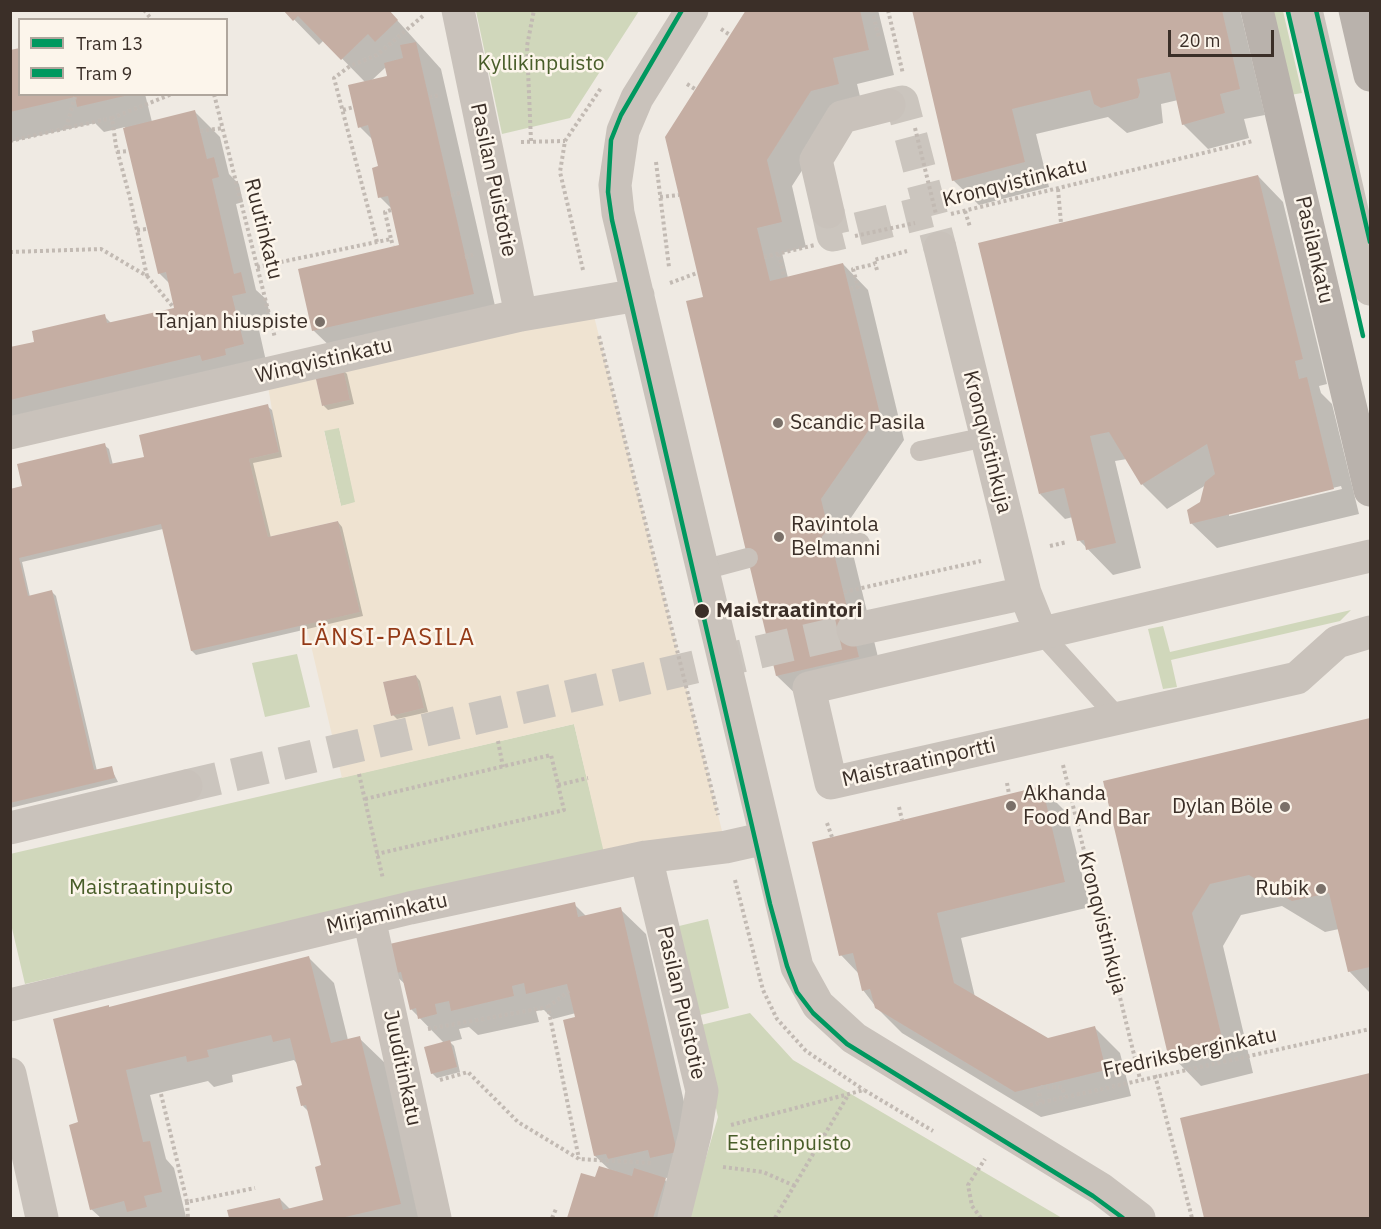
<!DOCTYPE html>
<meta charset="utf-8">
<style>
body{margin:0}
#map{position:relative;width:1381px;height:1229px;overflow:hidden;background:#efeae3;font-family:"IBM Plex Sans",sans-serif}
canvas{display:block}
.frame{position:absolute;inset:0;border:12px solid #3b2f28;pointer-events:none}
.legend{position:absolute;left:18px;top:18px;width:210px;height:78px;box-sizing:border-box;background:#fcf5eb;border:2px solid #afa69d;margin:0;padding:8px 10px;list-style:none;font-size:18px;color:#3b2f28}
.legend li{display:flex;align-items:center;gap:12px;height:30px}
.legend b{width:30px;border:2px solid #afa69d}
.scale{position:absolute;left:1168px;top:30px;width:106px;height:27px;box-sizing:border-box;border:3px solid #3b2f28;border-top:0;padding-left:8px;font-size:18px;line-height:21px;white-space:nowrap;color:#3b2f28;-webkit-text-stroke:4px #fcf5eb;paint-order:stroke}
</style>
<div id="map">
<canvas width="1381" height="1229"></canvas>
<div class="frame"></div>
<ul class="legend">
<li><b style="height:8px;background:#00985f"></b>Tram 13</li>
<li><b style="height:8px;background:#00985f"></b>Tram 9</li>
</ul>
<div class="scale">20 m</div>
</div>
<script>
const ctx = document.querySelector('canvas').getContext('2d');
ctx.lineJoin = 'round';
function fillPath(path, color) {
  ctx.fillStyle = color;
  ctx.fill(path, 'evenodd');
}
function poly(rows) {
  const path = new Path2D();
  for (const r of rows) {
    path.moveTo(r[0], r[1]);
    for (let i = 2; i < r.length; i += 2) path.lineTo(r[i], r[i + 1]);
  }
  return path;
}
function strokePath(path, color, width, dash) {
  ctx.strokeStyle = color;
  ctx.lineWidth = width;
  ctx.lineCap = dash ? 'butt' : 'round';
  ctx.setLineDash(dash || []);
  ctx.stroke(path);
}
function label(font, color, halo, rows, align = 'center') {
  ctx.font = font + ' "IBM Plex Sans",sans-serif';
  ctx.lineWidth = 5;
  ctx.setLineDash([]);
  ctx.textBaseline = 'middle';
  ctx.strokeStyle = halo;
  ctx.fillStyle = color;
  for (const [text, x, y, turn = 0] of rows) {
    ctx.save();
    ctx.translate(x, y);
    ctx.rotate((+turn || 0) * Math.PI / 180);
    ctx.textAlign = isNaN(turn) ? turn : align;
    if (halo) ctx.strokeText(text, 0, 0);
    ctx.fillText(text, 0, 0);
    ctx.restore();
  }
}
const green = poly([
 [476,11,476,10,639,11,570,118,502,134],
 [1270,11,1283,11,1302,93,1290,95],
 [339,427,356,503,341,506,324,430],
 [1351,610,1340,621,1171,660,1177,687,1163,689,1148,629,1163,626,1170,652],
 [297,654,310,707,265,717,252,663],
 [574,724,604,850,25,984,11,924,10,854],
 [708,919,729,1008,696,1016,675,927],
 [750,1013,793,1060,1062,1218,688,1218,718,1117,697,1026]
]);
const plaza = poly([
 [591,304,726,847,607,866,574,724,342,778,306,624,360,612,338,521,268,537,249,459,279,452,266,374],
 [343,368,350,400,322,406,315,375],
 [339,428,355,502,341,506,324,431],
 [416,675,424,708,391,716,383,682]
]);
const shadow = poly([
 [285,10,388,10,441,69,498,319,339,355,313,330,401,246,393,210,380,197,379,168,373,140,360,127,365,82,324,40,319,45],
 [387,66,389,77,371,81],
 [748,10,878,10,894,75,857,84,863,109,837,116,792,186,806,247,782,253,788,278,843,264,868,290,904,440,846,525,884,682,803,701,777,676,705,298],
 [914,10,1240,10,1265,115,1244,119,1249,138,1208,149,1183,124,1178,100,1161,104,1163,123,1127,133,1108,117,1036,134,1049,187,979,205,953,180],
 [10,52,20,94,145,94,152,122,195,112,220,137,229,174,239,184,243,202,236,204,256,290,266,299,271,318,257,321,268,370,10,431,10,349,36,343,104,316,112,324,176,309,170,284,159,273,125,127,104,132,95,123,10,142],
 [1258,176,1283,202,1327,384,1319,386,1321,393,1332,404,1359,514,1217,548,1191,523,1196,508,1204,498,1206,485,1167,509,1142,484,1127,459,1115,461,1141,568,1113,575,1079,540,1073,517,1065,519,1040,494],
 [1341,486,1342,489,1229,516,1229,513],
 [343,370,347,374,354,404,328,410,324,406,317,376],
 [267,406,272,410,282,457,253,463,271,538,338,522,342,527,363,616,196,655,192,651,163,529,22,562,30,597,52,592,56,596,97,771,111,768,118,782,10,808,10,490,24,487,104,445,109,449,113,465,146,458],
 [416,676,420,681,428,712,397,719,393,715],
 [1370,720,1370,993,1349,971,1339,929,1325,932,1282,906,1241,915,1223,946,1253,1073,1201,1086,1170,1054,1105,783],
 [1042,788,1067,813,1090,907,961,938,975,997,1048,1039,1095,1028,1120,1053,1131,1096,1041,1117,902,1033,876,1007,863,990,859,974,841,955],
 [574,904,587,917,620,909,646,934,701,1177,663,1178,690,1205,686,1218,569,1218,582,1175,596,1179,611,1171,595,1156,576,1013,553,1019,544,1010,536,1011,539,1022,478,1035,469,1027,459,1029,462,1039,450,1042,454,1046,460,1072,437,1078,432,1073,444,1043,411,1009,406,985,393,973],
 [309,958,334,983,348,1040,359,1038,385,1063,423,1218,230,1218,229,1211,280,1199,290,1209,324,1201,323,1167,310,1113,303,1106,304,1086,298,1065,294,1060,232,1075,233,1082,214,1087,208,1081,150,1095,166,1159,174,1168,186,1217,101,1218,91,1209,80,1124,110,1008],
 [1370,1075,1370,1218,1206,1218,1182,1119]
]);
const building = poly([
 [283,10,389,10,398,20,375,42,368,34,341,60,298,16,293,21],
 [746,10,860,10,869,50,833,58,839,84,811,91,767,160,782,222,757,228,770,281,843,263,880,414,821,499,859,657,776,676,686,301,703,297,665,137],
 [912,10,1222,10,1240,89,1220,94,1225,113,1182,125,1170,72,1137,79,1140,92,1138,98,1101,108,1094,104,1090,90,1012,109,1025,162,952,181],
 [416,42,474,294,312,331,298,269,399,245,388,196,378,198,372,168,378,166,368,125,358,128,348,85,387,76,384,63,403,58,400,45],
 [20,48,20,94,129,95,77,107,75,97,10,112,10,50],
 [195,110,207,159,214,157,219,177,212,179,234,274,241,272,246,293,232,296,244,344,225,349,226,355,202,361,200,355,10,400,10,347,34,342,32,331,105,314,107,323,174,308,166,272,158,274,123,128],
 [1258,175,1303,359,1295,361,1299,379,1307,377,1334,489,1190,524,1187,510,1200,502,1205,482,1215,474,1207,444,1141,485,1109,432,1090,436,1116,543,1086,550,1084,540,1077,541,1064,488,1039,494,978,243],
 [343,368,350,400,322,406,315,375],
 [268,404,279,452,249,459,268,537,338,521,360,612,191,651,161,524,19,558,28,596,52,590,94,770,112,766,115,778,10,803,10,489,22,486,17,464,105,443,110,464,144,457,139,435],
 [416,675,424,708,391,716,383,682],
 [1370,718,1370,967,1348,972,1329,893,1292,901,1249,875,1210,884,1192,913,1223,1042,1168,1055,1103,781],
 [1042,786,1065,882,937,913,954,983,1048,1038,1095,1026,1106,1070,1015,1092,875,1008,870,989,862,991,853,953,839,956,812,842],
 [575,902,578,917,621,907,677,1152,650,1158,648,1150,608,1159,606,1154,594,1156,563,1020,575,1017,567,984,526,994,524,983,512,986,514,996,451,1011,449,1001,435,1004,437,1014,418,1019,416,1008,410,1010,401,972,392,974,385,945],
 [309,956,331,1043,360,1036,401,1204,341,1218,229,1218,227,1210,280,1198,283,1210,323,1200,315,1167,321,1165,306,1105,301,1106,296,1087,302,1085,290,1038,273,1042,271,1035,207,1050,209,1057,187,1062,186,1056,126,1070,143,1142,150,1141,162,1192,144,1196,147,1207,127,1212,124,1201,90,1210,69,1125,78,1122,53,1019,109,1005,109,1007],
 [450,1040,457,1067,431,1074,424,1047],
 [1370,1073,1370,1218,1204,1218,1180,1118],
 [599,1166,632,1176,634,1168,666,1178,653,1218,567,1218,581,1173,595,1177]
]);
const streetTunnel = poly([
 [889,105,902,102,940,248],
 [828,212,833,235,930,211],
 [186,786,853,630]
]);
const path = poly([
 [144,10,152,20],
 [872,10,879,38],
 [888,10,903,74],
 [721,29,730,35],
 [687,84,695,89],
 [214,94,275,338],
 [429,97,441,95],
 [343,110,354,107],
 [66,128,75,97],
 [915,128,936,214],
 [200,131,223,128],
 [10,141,112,118],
 [531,141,527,46,534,10],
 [521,142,565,141],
 [117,152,128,151],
 [656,162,669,267],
 [1058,189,1061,223],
 [451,195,461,193],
 [660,197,679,195],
 [391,210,385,212,391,239],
 [965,211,970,227],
 [951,214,1253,141],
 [137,230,147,229],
 [855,236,915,223],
 [377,242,334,78,350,66,377,55,424,15],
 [10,252,101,249,147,276,130,198,116,146,112,118,172,94],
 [779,254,784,277],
 [465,257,473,255],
 [764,257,815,245],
 [257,267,391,239,393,246],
 [583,270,560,172,565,141,601,88],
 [877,270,874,260,907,251],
 [147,276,174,308],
 [670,283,697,273],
 [850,289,858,287,853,269,875,264],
 [240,326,271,320],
 [599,336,718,815],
 [1050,546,1067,542],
 [844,592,981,561],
 [749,611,759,608],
 [749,614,760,612],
 [498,741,503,767],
 [1063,765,1140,1079],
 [359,774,383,879],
 [1007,783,1009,794],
 [558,785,588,778],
 [365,799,551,755,564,810,377,854],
 [899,807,902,820],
 [827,823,832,837],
 [735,880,763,990,777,1019,806,1051,864,1090],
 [548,1007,569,991],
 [428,1029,548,1007,579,1159],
 [1155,1075,1192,1218],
 [440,1080,468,1072,518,1122,579,1159,652,1163],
 [161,1094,187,1202,255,1188],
 [1041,1102,1038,1087,1062,1087,1065,1096],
 [1030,1105,1370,1029],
 [731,1125,864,1090,933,1131],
 [723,1167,763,1172,795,1186],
 [187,1202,188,1218],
 [552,1218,556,1209],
 [775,1218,847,1097],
 [981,1218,972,1206,968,1185,985,1159]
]);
const lane = poly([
 [920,451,986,437],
 [831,541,860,543],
 [703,570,748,558],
 [1041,633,1119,719]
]);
const street = poly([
 [458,10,521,315],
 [692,10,637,98,623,131,615,185,618,213,797,967,818,1005,854,1038,1101,1189,1139,1218],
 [1306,10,1370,289],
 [828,212,816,160,842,117,889,105],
 [940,248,1025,593,1041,633],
 [10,433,521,315,638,295],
 [1370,556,809,688,831,783,1297,678,1337,642,1370,632],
 [853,630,1025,593],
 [10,828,186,786],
 [646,857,702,1091,695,1134,674,1218],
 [369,918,435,1218],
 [10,1005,410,908,646,857,726,847,766,838],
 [10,1074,42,1218]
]);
const secondary = poly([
 [1257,10,1370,490],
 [1355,10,1370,75]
]);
const tram1 = poly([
 [682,10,621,115,611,140,608,192,612,220,770,904,787,966,797,992,813,1013,847,1044,1093,1196,1123,1218],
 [1316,10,1370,242]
]);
const tram2 = poly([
 [1288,12,1363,336]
]);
const markers = [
 [320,322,6,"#7a7069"],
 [778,423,6,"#7a7069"],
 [779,537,6,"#7a7069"],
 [702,611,8,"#3b2f28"],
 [1011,806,6,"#7a7069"],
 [1285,807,6,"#7a7069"],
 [1321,889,6,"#7a7069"]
];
const parkNames = [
 ["Kyllikinpuisto",541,64],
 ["Maistraatinpuisto",151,888],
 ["Esterinpuisto",789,1144]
];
const streetNames = [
 ["Pasilan Puistotie",493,180,78],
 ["Kronqvistinkatu",1015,183,-14],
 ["Ruutinkatu",263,229,76],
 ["Pasilankatu",1314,250,77],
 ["Winqvistinkatu",324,361,-13],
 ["Kronqvistinkuja",987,442,76],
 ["Maistraatinportti",919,763,-13],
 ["Mirjaminkatu",387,914,-13],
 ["Kronqvistinkuja",1102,923,76],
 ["Pasilan Puistotie",681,1003,77],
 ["Fredriksberginkatu",1190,1053,-12],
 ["Juuditinkatu",402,1068,78]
];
const poiNames = [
 ["Tanjan hiuspiste",308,322],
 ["Scandic Pasila",790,423,"left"],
 ["Ravintola",791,525,"left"],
 ["Belmanni",791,549,"left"],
 ["Akhanda",1023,794,"left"],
 ["Food And Bar",1023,818,"left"],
 ["Dylan Böle",1273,807],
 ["Rubik",1309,889]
];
const stopNames = [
 ["Maistraatintori",716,611]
];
const quarterNames = [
 ["LÄNSI-PASILA",388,638]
];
fillPath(green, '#d0d7bb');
fillPath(plaza, '#efe3d1');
fillPath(shadow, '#0003');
fillPath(building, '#c5aea3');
strokePath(streetTunnel, '#cbc5be', 33, [33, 16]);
strokePath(path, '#c2bab3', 4, [3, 3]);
strokePath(lane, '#c9c2bb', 20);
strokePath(street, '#c9c2bb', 33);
strokePath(secondary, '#b9b2ac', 33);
strokePath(tram1, '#00985f', 4.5);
strokePath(tram2, '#00985f', 4.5);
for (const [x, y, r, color] of markers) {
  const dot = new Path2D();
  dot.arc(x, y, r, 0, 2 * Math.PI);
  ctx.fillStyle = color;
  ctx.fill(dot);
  strokePath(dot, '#fcf5eb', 2);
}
label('21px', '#485d29', '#fcf5eb', parkNames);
label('21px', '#3b2f28', '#fcf5eb', streetNames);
label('21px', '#3b2f28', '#fcf5eb', poiNames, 'right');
label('bold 21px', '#3b2f28', '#fcf5eb', stopNames, 'left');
ctx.letterSpacing = '1.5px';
label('24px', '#943a17', '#fcf5eb', quarterNames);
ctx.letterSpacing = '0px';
</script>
